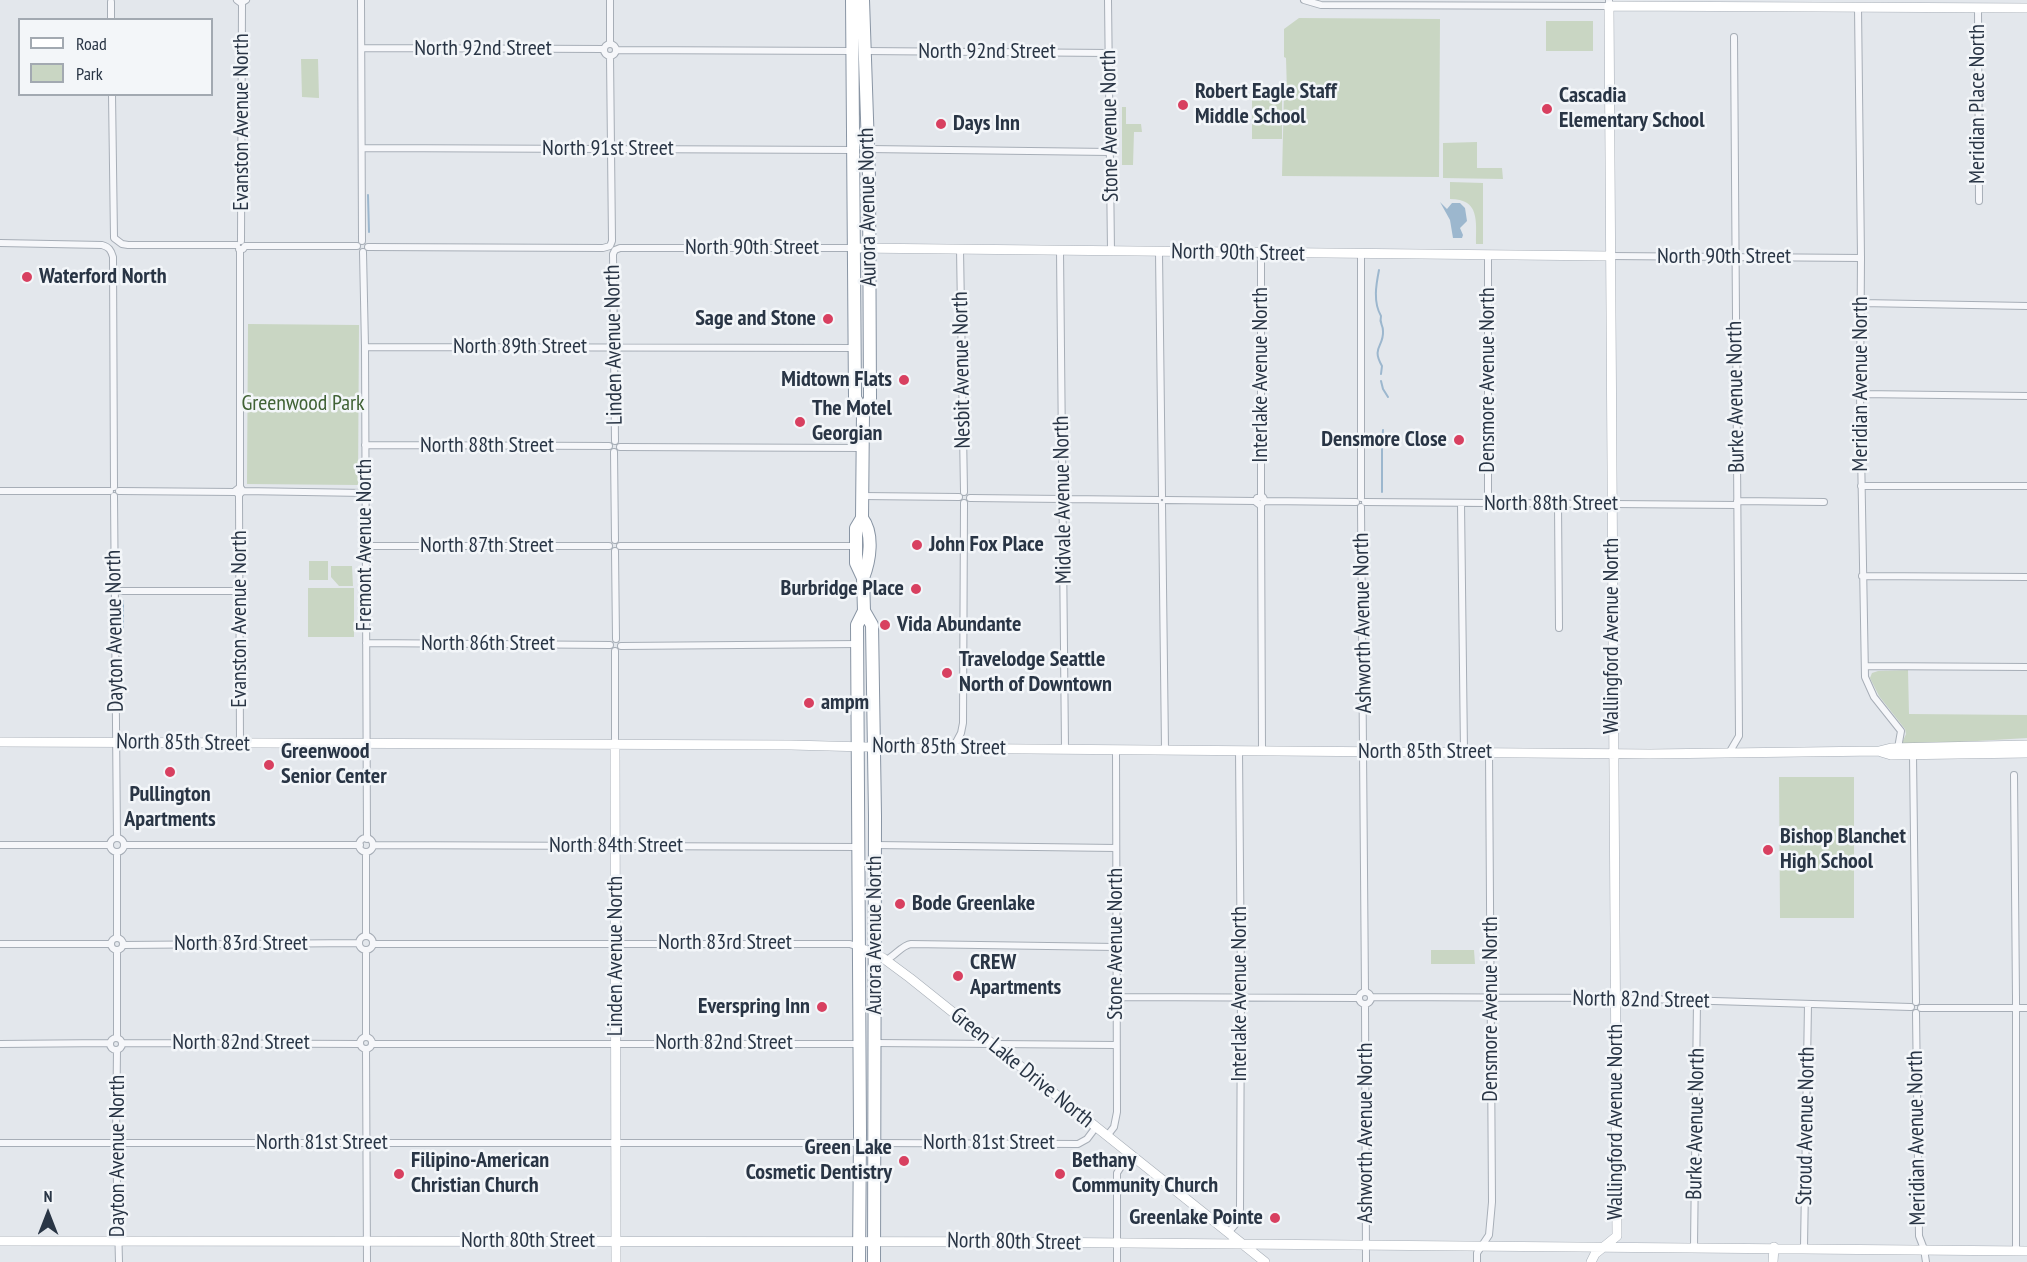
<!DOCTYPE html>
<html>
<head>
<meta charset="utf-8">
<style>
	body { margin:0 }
	#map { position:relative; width:2027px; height:1262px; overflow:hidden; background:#e3e7ec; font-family:"PT Sans Narrow",sans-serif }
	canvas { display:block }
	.legend { position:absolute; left:18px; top:18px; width:195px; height:78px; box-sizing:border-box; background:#f3f6f9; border:2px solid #a2a9b1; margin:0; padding:8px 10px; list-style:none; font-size:18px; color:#293545 }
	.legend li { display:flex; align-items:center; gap:12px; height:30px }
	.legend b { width:30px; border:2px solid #a2a9b1 }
	.north { position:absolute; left:18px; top:1184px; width:60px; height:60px; -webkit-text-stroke:4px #f3f6f9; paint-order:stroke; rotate:0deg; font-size:16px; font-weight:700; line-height:24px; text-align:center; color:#293545 }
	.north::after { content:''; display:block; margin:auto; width:21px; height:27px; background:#293545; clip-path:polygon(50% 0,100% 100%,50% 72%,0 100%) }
</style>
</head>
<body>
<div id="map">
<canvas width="2027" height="1262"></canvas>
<ul class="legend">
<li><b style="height:8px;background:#fff"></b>Road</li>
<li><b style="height:16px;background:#c9d6c3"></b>Park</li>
</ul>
<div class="north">N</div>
</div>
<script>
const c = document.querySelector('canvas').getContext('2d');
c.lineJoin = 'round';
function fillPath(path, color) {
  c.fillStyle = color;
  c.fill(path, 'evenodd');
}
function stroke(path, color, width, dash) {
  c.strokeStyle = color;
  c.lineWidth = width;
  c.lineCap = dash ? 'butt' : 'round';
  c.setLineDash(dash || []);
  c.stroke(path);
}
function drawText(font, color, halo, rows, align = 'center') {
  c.font = font + ' "PT Sans Narrow",sans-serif';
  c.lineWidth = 5;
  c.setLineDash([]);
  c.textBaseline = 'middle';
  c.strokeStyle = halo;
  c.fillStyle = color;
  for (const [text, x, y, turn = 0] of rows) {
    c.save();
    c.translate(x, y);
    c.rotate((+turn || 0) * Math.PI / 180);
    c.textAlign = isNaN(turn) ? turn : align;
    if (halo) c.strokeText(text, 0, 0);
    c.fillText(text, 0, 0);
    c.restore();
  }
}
const green = new Path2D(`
	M1299,18L1440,19L1439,177L1282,176L1284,93L1287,92L1286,58L1284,57V29Z
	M1546,21H1593V51H1546Z
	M301,59H318L319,98L302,97Z
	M1252,96H1282V139H1252Z
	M1122,107H1126V124H1141L1142,132H1134L1133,165H1122Z
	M1477,142V168H1502L1503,179L1443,178V143Z
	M1450,182L1483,183V244H1476C1476,221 1480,199 1450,199Z
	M248,324L359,325L358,485L247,484Z
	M309,561H328V580H309Z
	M331,566H352L353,586H339L331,577Z
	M308,588H354V637H308Z
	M1908,670L1909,714L2027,715V738L1944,743H1902L1906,734L1905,729L1879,696L1870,678L1872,673L1878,671Z
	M1779,777H1854V918H1780Z
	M1431,950H1474L1475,964H1431Z`);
const water = new Path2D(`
	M1440,202L1447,209L1452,203H1460L1465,208L1467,221L1460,228L1463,235L1462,238H1453L1450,220Z`);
const stream = new Path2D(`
	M368,195L369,232
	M1379,270C1376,285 1373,302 1381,316C1379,324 1383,324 1383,331C1384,347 1371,347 1382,366L1381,374
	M1381,381L1383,389L1388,397
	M1382,442L1383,430
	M1382,449V492
	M123,632V601`);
const street = new Path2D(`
	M237,0L241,3L246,0
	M361,0L362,241
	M610,0V44
	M1108,0L1111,251
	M1304,0L1321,5L1609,6V0
	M111,2V20
	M1858,7L1861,258L1860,394L1865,677L1874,697L1901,731L1898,748
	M1978,7L1979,201
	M604 50a6 6 0 1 1 12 0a6 6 0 1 1-12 0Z
	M362,48L604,49
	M616,50L852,51
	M864,51L1109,53
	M112,94L114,238L122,244L128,245H237
	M363,148L853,150
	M868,149L1110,152
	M241,241L242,3
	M0,243L102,245C109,247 111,250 113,257L114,487
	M368,247L603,248L610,246L612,241L610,56
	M239,249H243L245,246H357
	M960,249L964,492
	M1060,251L1065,748
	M363,252L365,347L367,839
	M1159,252L1162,496
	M1361,255V498
	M1488,256V503
	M1610,256L1861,258
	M1861,303L2027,306
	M365,347L855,348
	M1860,394L2027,396
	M615,441L613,254L615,250L620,248H854
	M365,445L609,446
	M620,447L862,448
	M614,452L615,540
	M1861,486H2027
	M240,487V250
	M0,491H110
	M119,491L235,492
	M243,491L240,487L235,491L239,495L243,491L365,493
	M239,495L240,744
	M114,496L117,838
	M862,496L959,497
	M1261,497V254
	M970,498L1158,500
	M1166,500L1256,501
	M1265,501L1263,497L1257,498L1256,502L1260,505L1265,501L1356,502
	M1737,501L1824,502
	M1365,502L1737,505
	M1461,503L1464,752
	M1162,504L1165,749
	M1558,504L1559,628
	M1261,505L1262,751
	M1361,507L1365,992
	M366,546H609
	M620,546H856
	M615,551L616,639
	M1862,576L2027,577
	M115,591H240
	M366,643L610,645
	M621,646L858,644
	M615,651V744
	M1865,666L2027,667
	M953,748L961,733L963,723L964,503
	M1729,753L1739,736L1734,37
	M1913,755L1916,1002
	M2014,775L2016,999V1251
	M110 845a7 7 0 1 1 14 0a7 7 0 1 1-14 0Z
	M359 845a7 7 0 1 1 14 0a7 7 0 1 1-14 0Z
	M0,845H110
	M124,845H360
	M373,845L858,847
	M875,845L1116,848
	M117,852V937
	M366,852V936
	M359 943a7 7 0 1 1 14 0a7 7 0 1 1-14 0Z
	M111 944a6 6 0 1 1 12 0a6 6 0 1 1-12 0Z
	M0,944H110
	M374,944H850L858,947
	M123,945L359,943
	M366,951V1037
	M886,960C895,956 902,945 911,944L1116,947
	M1359 998a6 6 0 1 1 12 0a6 6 0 1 1-12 0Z
	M1116,997L1358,998
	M1371,997L1615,998L1911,1007
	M1365,1004L1366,1262
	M1921,1008H2027
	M1916,1013L1919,1236L1924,1249L1926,1262
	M360 1043a6 6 0 1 1 12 0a6 6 0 1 1-12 0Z
	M110 1044a6 6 0 1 1 12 0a6 6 0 1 1-12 0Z
	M117,1038V951
	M123,1043L360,1044
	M875,1043L1116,1045
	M0,1044L110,1043
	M373,1044H860
	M117,1050L116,1143L119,1262
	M366,1050L367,1262
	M1107,1136L1114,1127L1117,1112L1116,749
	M0,1143H860
	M875,1143L1078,1144L1087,1139L1096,1127
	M1228,1233L1239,1220L1240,1209L1241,987L1239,750
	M1694,1247L1697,1001
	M1804,1247L1808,1004
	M1117,1262V1173L1129,1154
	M1477,1262V1253L1489,1235L1492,1202L1489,752`);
const secondary = new Path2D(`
	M854,248L1610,256
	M0,742L791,745L904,748L1650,754L1879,751L1891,748L2027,745
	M615,744L616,1262
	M1881,752L1891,755L2027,753
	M860,948L883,958L910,978L1265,1262
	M0,1241C676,1239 1351,1242 2027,1251
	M1591,1262L1595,1254L1617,1236L1609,6L2027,8
	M1773,1262L1774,1247`);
const highway = new Path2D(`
	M852,0L855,398L863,412L862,518L856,528V563L863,578L864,611L857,625L860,1133L859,1262
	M863,412L870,399L869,177L863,0
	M862,518C874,534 870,560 863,578
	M864,611L872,625L875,816L874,1262`);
const markers = [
	[1183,105,6,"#d84060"],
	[1547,109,6,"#d84060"],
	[941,124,6,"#d84060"],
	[27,277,6,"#d84060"],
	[828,319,6,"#d84060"],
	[904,380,6,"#d84060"],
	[800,422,6,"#d84060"],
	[1459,440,6,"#d84060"],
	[917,545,6,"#d84060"],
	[916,589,6,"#d84060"],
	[885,625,6,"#d84060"],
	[947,673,6,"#d84060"],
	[809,703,6,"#d84060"],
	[269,765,6,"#d84060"],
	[170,772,6,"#d84060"],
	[1768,850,6,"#d84060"],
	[900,904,6,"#d84060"],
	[958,976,6,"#d84060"],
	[822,1007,6,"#d84060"],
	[904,1161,6,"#d84060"],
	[399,1174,6,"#d84060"],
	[1060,1174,6,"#d84060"],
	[1275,1218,6,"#d84060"]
];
const streetNames = [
	["North 92nd Street",483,49],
	["North 92nd Street",987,52],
	["Meridian Place North",1978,104,-90],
	["Evanston Avenue North",242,122,-90],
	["Stone Avenue North",1110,126,-91],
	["North 91st Street",608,149],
	["Aurora Avenue North",868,207,-91],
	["North 90th Street",752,248],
	["North 90th Street",1238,253,1],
	["North 90th Street",1724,257],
	["Linden Avenue North",614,345,-91],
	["North 89th Street",520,347],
	["Nesbit Avenue North",962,370,-91],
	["Interlake Avenue North",1261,375,-90],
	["Densmore Avenue North",1488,380,-90],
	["Meridian Avenue North",1861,384,-90],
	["Burke Avenue North",1736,397,-91],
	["North 88th Street",487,446],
	["Midvale Avenue North",1063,500,-91],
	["North 88th Street",1551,504],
	["Fremont Avenue North",365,545,-90],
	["North 87th Street",487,546],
	["Evanston Avenue North",240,619,-90],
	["Ashworth Avenue North",1363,623,-91],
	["Dayton Avenue North",115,631,-91],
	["Wallingford Avenue North",1612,636,-90],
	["North 86th Street",488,644],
	["North 85th Street",183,743,1],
	["North 85th Street",939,747,1],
	["North 85th Street",1425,752],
	["North 84th Street",616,846],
	["Aurora Avenue North",875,935,-90],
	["North 83rd Street",725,943],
	["North 83rd Street",241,944],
	["Stone Avenue North",1116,944,-90],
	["Linden Avenue North",616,956,-90],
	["Interlake Avenue North",1240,994,-90],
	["North 82nd Street",1641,1000,1],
	["Densmore Avenue North",1491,1009,-90],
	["North 82nd Street",241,1043],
	["North 82nd Street",724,1043],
	["Green Lake Drive North",1022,1068,39],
	["Wallingford Avenue North",1616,1122,-90],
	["Burke Avenue North",1696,1124,-89],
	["Stroud Avenue North",1806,1126,-89],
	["Ashworth Avenue North",1366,1133,-90],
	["Meridian Avenue North",1917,1138,-91],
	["North 81st Street",322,1143],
	["North 81st Street",989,1143],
	["Dayton Avenue North",118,1156,-90],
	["North 80th Street",528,1241],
	["North 80th Street",1014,1242,1]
];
const poiNames = [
	["Robert Eagle Staff",1195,92],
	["Middle School",1195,117],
	["Cascadia",1559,96],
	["Elementary School",1559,121],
	["Days Inn",953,124],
	["Waterford North",39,277],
	["Sage and Stone",816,319,"right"],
	["Midtown Flats",892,380,"right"],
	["The Motel",812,409],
	["Georgian",812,434],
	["Densmore Close",1447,440,"right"],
	["John Fox Place",929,545],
	["Burbridge Place",904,589,"right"],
	["Vida Abundante",897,625],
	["Travelodge Seattle",959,660],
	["North of Downtown",959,685],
	["ampm",821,703],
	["Greenwood",281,752],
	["Senior Center",281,777],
	["Pullington",170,795,"center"],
	["Apartments",170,820,"center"],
	["Bishop Blanchet",1780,837],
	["High School",1780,862],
	["Bode Greenlake",912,904],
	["CREW",970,963],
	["Apartments",970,988],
	["Everspring Inn",810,1007,"right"],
	["Green Lake",892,1148,"right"],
	["Cosmetic Dentistry",892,1173,"right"],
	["Filipino-American",411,1161],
	["Christian Church",411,1186],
	["Bethany",1072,1161],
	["Community Church",1072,1186],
	["Greenlake Pointe",1263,1218,"right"]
];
const parkNames = [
	["Greenwood Park",303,404]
];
fillPath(green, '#c9d6c3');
fillPath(water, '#9cb7ce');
stroke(stream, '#9cb7ce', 2);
stroke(street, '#a7aeb7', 8);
stroke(secondary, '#a7aeb7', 10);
stroke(highway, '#8995a4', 14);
stroke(street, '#f6f7fa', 6);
stroke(secondary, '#fff', 9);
stroke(highway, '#fff', 12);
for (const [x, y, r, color] of markers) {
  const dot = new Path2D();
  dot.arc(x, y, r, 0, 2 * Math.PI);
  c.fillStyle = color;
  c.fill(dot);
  stroke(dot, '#f3f6f9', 2);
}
drawText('22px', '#293545', '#f3f6f9', streetNames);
drawText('bold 22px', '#293545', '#f3f6f9', poiNames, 'left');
drawText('22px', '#406235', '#f3f6f9', parkNames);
</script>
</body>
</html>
